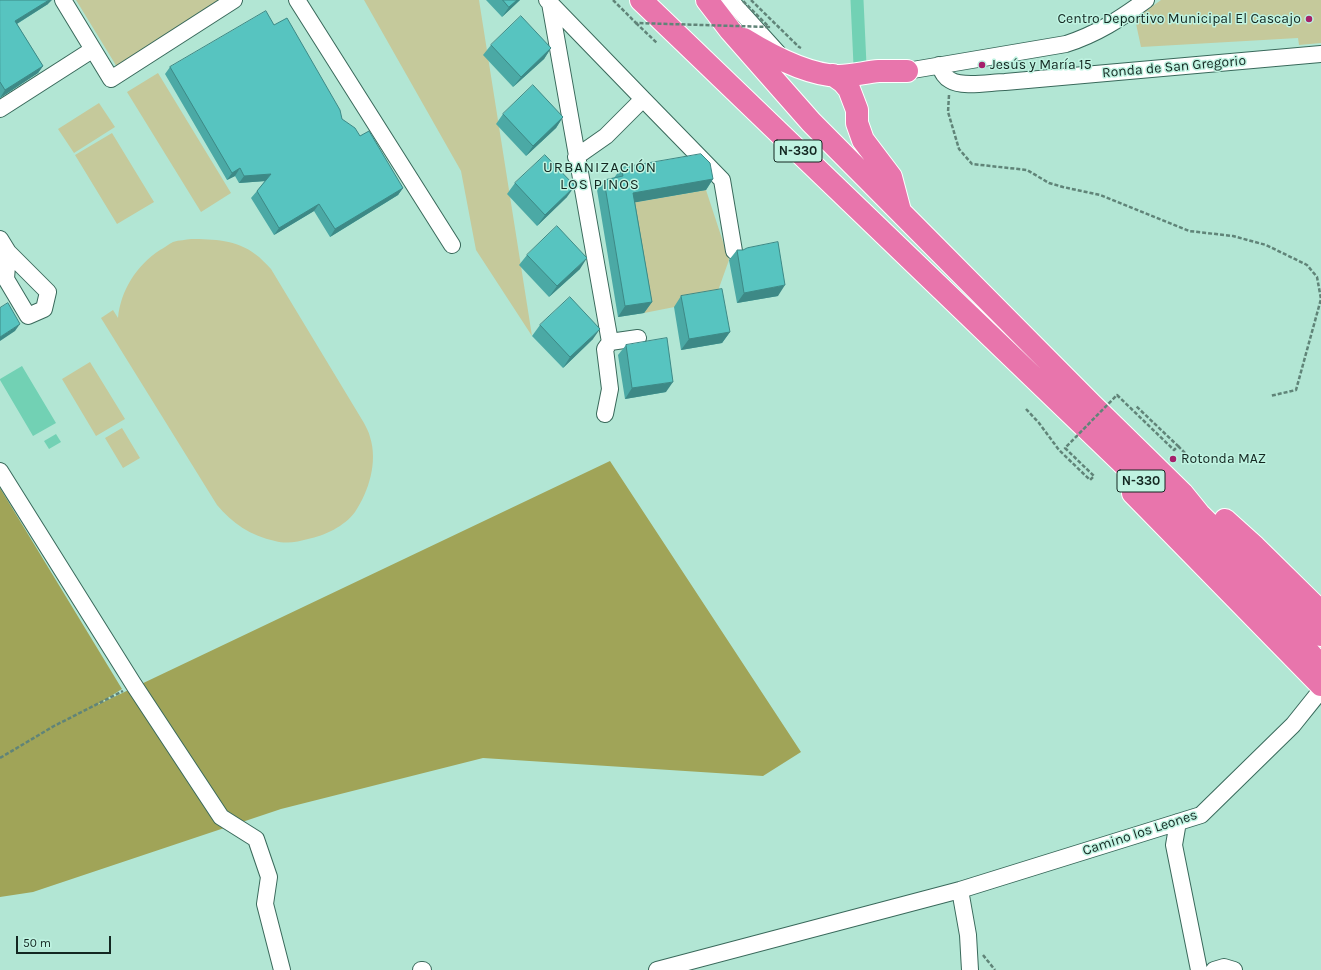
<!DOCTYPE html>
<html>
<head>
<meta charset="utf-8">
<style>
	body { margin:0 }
	#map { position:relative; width:1321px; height:970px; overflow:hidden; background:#b2e6d4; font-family:Karla,sans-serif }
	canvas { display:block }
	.scale { position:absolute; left:16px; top:936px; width:95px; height:18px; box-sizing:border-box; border:2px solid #132721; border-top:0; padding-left:5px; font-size:12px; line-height:14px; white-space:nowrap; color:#132721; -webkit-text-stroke:3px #bff3e1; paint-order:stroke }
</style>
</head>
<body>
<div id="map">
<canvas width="1321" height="970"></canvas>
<div class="scale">50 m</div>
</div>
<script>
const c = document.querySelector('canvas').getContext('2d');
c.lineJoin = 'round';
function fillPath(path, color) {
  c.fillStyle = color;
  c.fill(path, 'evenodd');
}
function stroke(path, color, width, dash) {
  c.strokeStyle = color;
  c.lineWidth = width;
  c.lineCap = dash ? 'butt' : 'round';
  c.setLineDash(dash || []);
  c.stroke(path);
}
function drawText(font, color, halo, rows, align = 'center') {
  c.font = font + ' Karla,sans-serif';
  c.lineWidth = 3;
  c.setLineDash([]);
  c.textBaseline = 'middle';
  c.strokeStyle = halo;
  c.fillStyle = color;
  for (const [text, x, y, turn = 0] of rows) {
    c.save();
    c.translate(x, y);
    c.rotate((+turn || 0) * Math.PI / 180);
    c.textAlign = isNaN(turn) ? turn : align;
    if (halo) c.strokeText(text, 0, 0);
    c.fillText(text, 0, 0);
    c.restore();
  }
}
const green = new Path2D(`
	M76,0H222L117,67Z
	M364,0H479L532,336L476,250L461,171Z
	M1161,0H1321V43L1299,45L1298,38L1141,47L1135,19Z
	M158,73L231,193L201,212L127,92Z
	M99,103L115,127L74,153L58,129Z
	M112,133L154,202L117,224L75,155Z
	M706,190L729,260L715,299L644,313L626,204Z
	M191,239C213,239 237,240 255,254C261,258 266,264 271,269L364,423C366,427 369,432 370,437C378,462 369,491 355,512C345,526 324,536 308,539C298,542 286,544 275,541C251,536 232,523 217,505L101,318L113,310L118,318C121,290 136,266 160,250C164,248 169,244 173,242C179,240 186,240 191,239Z
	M90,362L125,419L96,436L62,379Z
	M122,428L140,458L123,468L105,438Z`);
const forest = new Path2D(`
	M610,461L801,752L763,776L483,758L281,809L33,892L0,897V488L122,689L95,706Z`);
const water = new Path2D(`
	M22,366L56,423L33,436L0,380V379Z
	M56,434L61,442L49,449L44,441Z`);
const canal = new Path2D(`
	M857,0L860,65`);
const path = new Path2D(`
	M751,0L799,47L801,48
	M636,23L657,43
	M949,95L948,112L959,149L972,164L1027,170L1049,183L1063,187L1100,195L1189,231L1233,236L1266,245L1307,265L1317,277L1321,299L1296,390L1270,396
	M1178,446L1189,457L1183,463
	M0,758L54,726L123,691
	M983,955L995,970`);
const minor = new Path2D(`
	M63,0L111,79L234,0
	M297,0L452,245
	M547,0L550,3L610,342L638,338
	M730,0L778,53
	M550,3L643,99L606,136L576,157
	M939,65C942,71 944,77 950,80C962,88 991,82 1005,82L1321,54
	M907,71L1066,44C1097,34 1120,19 1146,0
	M643,99L722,180L734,251
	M0,109L92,50
	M0,239L8,252L48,292L44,309L28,316L6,279L8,252
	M605,414L610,389L605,349L610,342
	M0,471L134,685L221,817L256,839L269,877L265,904L282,970
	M1178,822L1174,845L1199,970
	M960,890L968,935L970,970
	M421,970H423
	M657,970L960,890L1201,815L1293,725L1321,690
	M1214,970L1224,967L1234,970`);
const highway = new Path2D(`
	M641,0L1236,572L1321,666
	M707,0L730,30L811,122L1092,405L1182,493L1199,514L1321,635
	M744,39C770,55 808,75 839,76C852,76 866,72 879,71C888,71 898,71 907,71
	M833,75L843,82L849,89L857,110V123L863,140L891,177L900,211
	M1133,493L1321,685
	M1225,520L1255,547L1321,612`);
const pathBridge = new Path2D(`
	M613,0L636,23L769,27L742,0
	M1026,409L1039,423L1059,450L1090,480L1094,476L1065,448L1117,395L1174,450L1178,446L1136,406`);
const wall = new Path2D(`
	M0,0L48,4L17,24L43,66L38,73L0,98Z
	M486,0H520L502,17Z
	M274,25L342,119L360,136L403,188L398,195L330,237L314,211L274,235L251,198L257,191L265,181L239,183L235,176L227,180L165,74L170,67Z
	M491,45L551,48L544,59L513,87L483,55Z
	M503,114L563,117L556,128L526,156L496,124Z
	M621,168L713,179L706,190L635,202L652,302L644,313L618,317L597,190L604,180L614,178Z
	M515,183L567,197L537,226L507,194Z
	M737,250L778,296L737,303L729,260Z
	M527,255L580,269L549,297L519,265Z
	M681,296L730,332L722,343L681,350L674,307Z
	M540,325L593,339L563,368L532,336Z
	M626,345L666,392L625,399L618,355Z`);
const shadedWall = new Path2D(`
	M49,0H52L48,4L10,28L15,21Z
	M517,0H520L502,17L509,7Z
	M551,48L544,59L513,87L521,77Z
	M43,66L38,73L0,98L5,90Z
	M563,117L556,128L526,156L533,146Z
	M240,168L235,176L227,180L232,173Z
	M271,174L266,181L239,183L244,176Z
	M713,179L706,190L626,204L633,193Z
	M575,186L567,197L537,226L545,215Z
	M403,188L398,195L330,237L335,229Z
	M319,204L314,211L274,235L279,228Z
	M587,258L580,269L549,297L557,286Z
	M785,285L778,296L737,303L744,293Z
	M652,302L644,313L618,317L625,306Z
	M20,324L15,331L0,341V337Z
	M600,329L593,339L563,368L570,357Z
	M730,332L722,343L681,350L689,339Z
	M673,382L666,392L625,399L632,388Z`);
const building = new Path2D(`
	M0,0H49L15,21L43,66L5,90L0,82Z
	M503,0H517L509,7Z
	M266,11L274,25L287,18L340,110L342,119L355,128L360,136L369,131L403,188L335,229L319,204L279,228L257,191L271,174L244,176L240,168L232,173L170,67Z
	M521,16L551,48L521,77L491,45Z
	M533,85L563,117L533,146L503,114Z
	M701,154L710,163L713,179L633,193L652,302L625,306L604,180L623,176L621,168Z
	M545,155L575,186L545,215L515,183Z
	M557,226L587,258L557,286L527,255Z
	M778,242L785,285L744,293L737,250H743L747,248Z
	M722,289L730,332L689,339L681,296Z
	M570,297L600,329L570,357L540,325Z
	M8,303L20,324L0,337V308Z
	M667,338L673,382L632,388L626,345Z`);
const markers = [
	[1309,19,4,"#a5206b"],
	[982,65,4,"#a5206b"],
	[1173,459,4,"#a5206b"]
];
const shields = [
	[798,151,48],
	[1141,481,48]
];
const shieldNames = [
	["N-330",798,151],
	["N-330",1141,481]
];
const poiNames = [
	["Centro Deportivo Municipal El Cascajo",1301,19,"right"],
	["Jesús y María 15",990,65],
	["Rotonda MAZ",1181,459]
];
const streetNames = [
	["Ronda de San Gregorio",1174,67,-5],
	["Camino los Leones",1140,833,-18]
];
const neighbourhoodNames = [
	["URBANIZACIÓN",600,168],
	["LOS PINOS",600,185]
];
fillPath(green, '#c5c99b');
fillPath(forest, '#a0a458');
fillPath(water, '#72d1b4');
stroke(canal, '#72d1b4', 13);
stroke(minor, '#39695b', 18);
stroke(highway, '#fff', 24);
stroke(path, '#608478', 2.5, [4, 2]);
stroke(minor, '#fff', 16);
stroke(highway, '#e875ac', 22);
stroke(pathBridge, '#608478', 2.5, [4, 2]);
fillPath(wall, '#4ba9a5');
fillPath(shadedWall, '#3d8986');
fillPath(building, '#57c4c0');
stroke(building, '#3d8986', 1);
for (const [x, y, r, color] of markers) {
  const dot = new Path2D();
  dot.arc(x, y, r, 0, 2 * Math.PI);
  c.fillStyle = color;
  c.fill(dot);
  stroke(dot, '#bff3e1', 1.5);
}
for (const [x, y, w] of shields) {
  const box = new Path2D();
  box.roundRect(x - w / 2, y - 11, w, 22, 3);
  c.fillStyle = '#bff3e1';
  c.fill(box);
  stroke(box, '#132721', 1);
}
drawText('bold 13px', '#132721', null, shieldNames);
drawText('14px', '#132721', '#bff3e1', poiNames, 'left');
drawText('14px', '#132721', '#bff3e1', streetNames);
c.letterSpacing = '1px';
drawText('15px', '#132721', '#bff3e1', neighbourhoodNames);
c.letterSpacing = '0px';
</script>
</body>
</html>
